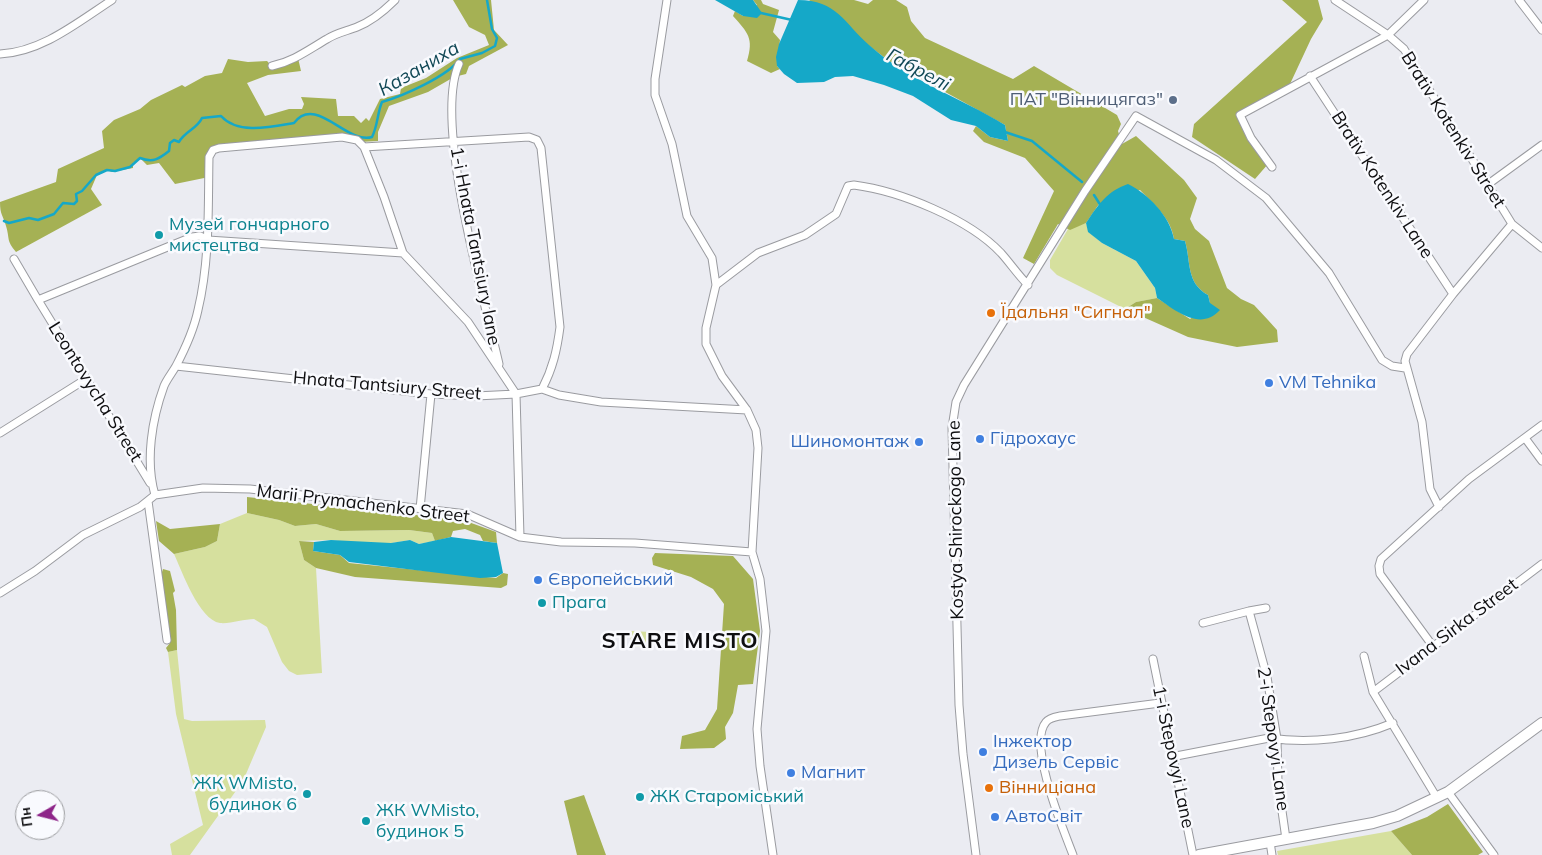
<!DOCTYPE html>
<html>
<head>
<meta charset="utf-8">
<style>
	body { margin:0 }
	#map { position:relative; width:1542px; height:855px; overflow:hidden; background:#ebecf2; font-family:Mulish,sans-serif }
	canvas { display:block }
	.north { position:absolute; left:15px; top:790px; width:50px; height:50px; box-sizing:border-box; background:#f9fafe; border:1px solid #9b9c9f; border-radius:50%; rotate:262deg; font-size:14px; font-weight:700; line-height:20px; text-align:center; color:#0e0e10 }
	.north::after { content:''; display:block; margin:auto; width:18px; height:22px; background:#8e2589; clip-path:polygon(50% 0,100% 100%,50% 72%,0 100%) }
</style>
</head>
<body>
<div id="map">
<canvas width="1542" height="855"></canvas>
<div class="north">Пн</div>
</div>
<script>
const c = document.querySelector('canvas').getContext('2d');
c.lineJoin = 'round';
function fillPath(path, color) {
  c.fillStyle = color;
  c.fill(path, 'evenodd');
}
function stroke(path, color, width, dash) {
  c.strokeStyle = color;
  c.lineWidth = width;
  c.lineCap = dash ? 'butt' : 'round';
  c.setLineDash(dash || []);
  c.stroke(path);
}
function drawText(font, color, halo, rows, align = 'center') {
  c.font = font + ' Mulish,sans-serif';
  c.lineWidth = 5;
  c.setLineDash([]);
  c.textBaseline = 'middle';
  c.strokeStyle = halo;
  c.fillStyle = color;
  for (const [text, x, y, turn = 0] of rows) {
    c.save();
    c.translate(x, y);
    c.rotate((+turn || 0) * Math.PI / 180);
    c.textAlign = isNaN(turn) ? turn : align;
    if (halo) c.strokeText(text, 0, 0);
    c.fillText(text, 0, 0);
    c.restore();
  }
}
const green = new Path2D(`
	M1086,223L1089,232L1102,243L1136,261L1155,288L1157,298L1136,302L1125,309L1057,275L1050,268V260L1068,229Z
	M247,513L279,520L295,526L316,524L340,531L409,530L432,533L435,541L419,544L410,540L392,543L366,544L331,540L299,541L304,560L316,568L322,673L297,675L289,671L282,662L267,627L254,619C244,619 230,624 220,623C199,620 182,571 174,554L205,547L217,541L220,524Z
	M631,631L650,632L651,648L630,646Z
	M177,650L184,719L192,721L265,720L266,727L243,781L190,855H172L170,844L203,825L176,714L168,652Z
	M1391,831L1412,855H1278L1277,851Z`);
const forest = new Path2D(`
	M453,0H491L494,30L508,45L469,66L466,74L454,77L428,92L389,106L378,132V141L359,142L342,137L213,150L209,177L175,184L159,163L147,165L141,159L133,163V168L112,172L107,170L97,175L91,189L102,205L16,252C6,240 10,239 6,226C3,215 0,215 0,202L56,182L58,169L104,148L102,131L114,120L140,109L151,100L182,85L185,87L205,76L222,73L228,59L248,62L267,61L272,66L298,58L301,71L268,75L247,83L265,116L289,109H302L304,104L301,97L336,99L338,116H354L361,123L366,118L369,121L380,99L400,94L401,88L426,78L457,58L489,45L485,35L469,27Z
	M753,0H761L763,4L779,10L773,32L780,40L777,66L780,69L771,73L747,61C754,38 748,33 733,16L735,11L743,16L757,5Z
	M809,0H854L868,4L873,0H896L907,7L911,21L925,38L1013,79L1034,66L1117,115L1121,124L1118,131L1122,144L1136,136L1184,180L1197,198L1190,219L1195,229L1209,241L1227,288L1241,299L1254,305L1268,320L1277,330L1278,342L1237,347L1188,337L1125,309L1136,302L1157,298L1190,319L1210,303L1208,295C1186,283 1191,262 1185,241L1174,239C1171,218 1154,205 1140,190L1099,204L1086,223L1070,230L1058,224L1034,264L1023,258L1054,191L1025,158L984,142L973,131L976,126L990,137L1008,141L1005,125L889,61Z
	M1282,0H1318L1323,19L1311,39L1290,84L1237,113L1247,139L1268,164L1255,179L1192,137L1194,124L1307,22Z
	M247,497L463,520L496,532L497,543L483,541L480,535L465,529L453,531L451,537L435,541L432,533L409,530L340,531L316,524L295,526L279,520L247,513Z
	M156,521L170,529L220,524L217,541L205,547L174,554L159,541Z
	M299,541L314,542L313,551L340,555L349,563L496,578L503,573L508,574L507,585L501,588L355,577L316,568L304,560Z
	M655,553L733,556L753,579L760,631L753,684L738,685L733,713L725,727L726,739L714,748L680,749L682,736L705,730L717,709L724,604L713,589L691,577L653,565L652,558Z
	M163,569L170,571L175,591L173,593L176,610L177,650L168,652L166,648L170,643L160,578Z
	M584,795L606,855H577L564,801Z
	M1448,804L1483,852L1478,855H1412L1391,831L1427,817Z`);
const water = new Path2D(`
	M715,0H753L762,13L757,18L743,16Z
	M798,0C837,0 844,23 869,45C908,80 961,98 1005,125L1008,141L990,137L976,126L951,120L913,96L884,85L853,76L835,77L824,82L797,83L784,74L777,66L776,57L779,44Z
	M1128,184C1148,194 1170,216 1174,239L1185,241C1191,262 1186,283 1208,295L1210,303L1220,310C1200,332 1175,310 1157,298L1155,288L1136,261L1102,243L1088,232L1086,223C1098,205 1107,191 1128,184Z
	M451,537L497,543L503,573L496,577L480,578L349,562L340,555L313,551L314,542L331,540L391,543L410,540L419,544Z`);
const stream = new Path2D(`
	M761,13L792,20
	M1005,132L1032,141L1082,182
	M1094,195L1101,206
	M4,221L9,223L29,218L38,220L54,214L63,203L74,204L77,201L76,194L82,191L96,175L107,170L115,171L130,167L140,158C153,163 159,159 169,151L170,143L174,140L179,142C185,131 197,129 202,118L221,116C238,135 271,127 294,123C316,94 347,145 372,137C378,125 377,114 382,102C403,96 448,76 460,59L482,53L495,46L497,38L492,29L487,0`);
const street = new Path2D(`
	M667,0L655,79V95L672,144L687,216L712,258L716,285L706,328V344L722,376L747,410L756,430L758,448L752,552L760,579L766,631L757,729L760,766L773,855
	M1335,0L1388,35L1404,49L1512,224L1542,248
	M1519,0L1542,30
	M0,54C42,52 78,22 112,0
	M459,64C433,121 484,299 499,364
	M272,66C294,61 308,50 327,39C336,33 347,31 357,27C372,21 384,11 395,0
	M1310,76L1453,294
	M364,147L529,137L537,140L541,148L560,327C557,350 553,368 542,389
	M1272,167L1251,138L1240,115L1388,35L1424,0
	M1487,185L1542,145
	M14,259L38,300L192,237L200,236L208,240L403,253
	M716,285L758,253L805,235L836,214L848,186L854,185C900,191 969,219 1001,253C1010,263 1018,275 1028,285
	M38,300L150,483
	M176,366L431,394L476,396L516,394L542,389L559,395L601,402L747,410
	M0,433L86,379
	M1525,438L1542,461
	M155,495C145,461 152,419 164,386C167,379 172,373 176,366C185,349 194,329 198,310C210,260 208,208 209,157L213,150L219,148L342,137L357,140L364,147L384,197L403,253L468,322L516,394L520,537
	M148,501L167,640
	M1439,507L1430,489L1422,422L1405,361L1407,354L1453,294L1512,224
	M420,509L431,394
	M0,593L35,571L83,535L140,507L155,495L203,488L250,489L467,514L520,537L561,542L635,543L752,552
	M1249,611L1266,608
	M1203,623L1249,611L1267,677L1277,739L1278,783L1286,839
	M1432,645L1380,574L1379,566L1381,559L1469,479L1542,425
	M1364,656L1373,692L1437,798
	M1153,659L1193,855
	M1373,692L1542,564
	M1171,757L1269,738C1310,744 1355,739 1393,723
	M1448,792L1494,855
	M1270,842L1272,855
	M976,855L963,754L959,705L952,428L956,402L964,385L1085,191L1136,116L1216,160L1266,198L1329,273L1382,360L1392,366L1405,368
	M1073,855C1064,831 1027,744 1046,722C1049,718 1055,717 1060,716L1160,703`);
const secondary = new Path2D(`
	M1199,855L1373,823L1397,816L1448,792L1542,723`);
const markers = [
	[1173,100,5,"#5c6f8a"],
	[159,235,5,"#0f9aa8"],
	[991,313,5,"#e8710a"],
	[1269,383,5,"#3f7fe0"],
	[980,439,5,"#3f7fe0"],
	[919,442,5,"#3f7fe0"],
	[538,580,5,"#3f7fe0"],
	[542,603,5,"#0f9aa8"],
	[983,752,5,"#3f7fe0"],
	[791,773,5,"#3f7fe0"],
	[989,788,5,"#e8710a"],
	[307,794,5,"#0f9aa8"],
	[640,797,5,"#0f9aa8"],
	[995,817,5,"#3f7fe0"],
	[366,821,5,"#0f9aa8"]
];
const serviceNames = [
	["ПАТ \"Вінницягаз\"",1163,100]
];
const streetNames = [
	["Brativ Kotenkiv Street",1453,130,58],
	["Brativ Kotenkiv Lane",1382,185,57],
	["1-i Hnata Tantsiury lane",475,246,79],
	["Hnata Tantsiury Street",387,386,5],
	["Leontovycha Street",95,392,58],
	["Marii Prymachenko Street",363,504,7],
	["Kostya Shirockogo Lane",956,520,-91],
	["Ivana Sirka Street",1457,627,-37],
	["2-i Stepovyi Lane",1273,739,82],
	["1-i Stepovyi Lane",1173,757,78]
];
const cultureNames = [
	["Музей гончарного",169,225],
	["мистецтва",169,246],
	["Прага",552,603],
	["ЖК WMisto,",297,784,"right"],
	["будинок 6",297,805,"right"],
	["ЖК Староміський",650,797],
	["ЖК WMisto,",376,811],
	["будинок 5",376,832]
];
const foodNames = [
	["Їдальня \"Сигнал\"",1001,313],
	["Вінниціана",999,788]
];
const shopNames = [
	["VM Tehnika",1279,383],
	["Гідрохаус",990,439],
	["Шиномонтаж",909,442,"right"],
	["Європейський",548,580],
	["Інжектор",993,742],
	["Дизель Сервіс",993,763],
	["Магнит",801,773],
	["АвтоСвіт",1005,817]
];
const waterNames = [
	["Казаниха",419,69,-30],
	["Габрелі",918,70,28]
];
const districtNames = [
	["STARE MISTO",680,641]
];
fillPath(green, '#d6e09e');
fillPath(forest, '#a5b154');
fillPath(water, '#15a8c8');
stroke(stream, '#15a8c8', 2.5);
stroke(street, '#9a9ba0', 9);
stroke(secondary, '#9a9ba0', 12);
stroke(street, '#fff', 7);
stroke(secondary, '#fff', 10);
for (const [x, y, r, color] of markers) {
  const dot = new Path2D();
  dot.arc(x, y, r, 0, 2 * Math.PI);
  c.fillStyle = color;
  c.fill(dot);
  stroke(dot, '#f9fafe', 2);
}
drawText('18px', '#4e5e75', '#f9fafe', serviceNames, 'right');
drawText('18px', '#0e0e10', '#f9fafe', streetNames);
drawText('18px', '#0d838f', '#f9fafe', cultureNames, 'left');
drawText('18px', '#c56008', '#f9fafe', foodNames, 'left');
drawText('18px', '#366cbe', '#f9fafe', shopNames, 'left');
drawText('italic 19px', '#114856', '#f9fafe', waterNames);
c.letterSpacing = '1px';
drawText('bold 22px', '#0e0e10', '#f9fafe', districtNames);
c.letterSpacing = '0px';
</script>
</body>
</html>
